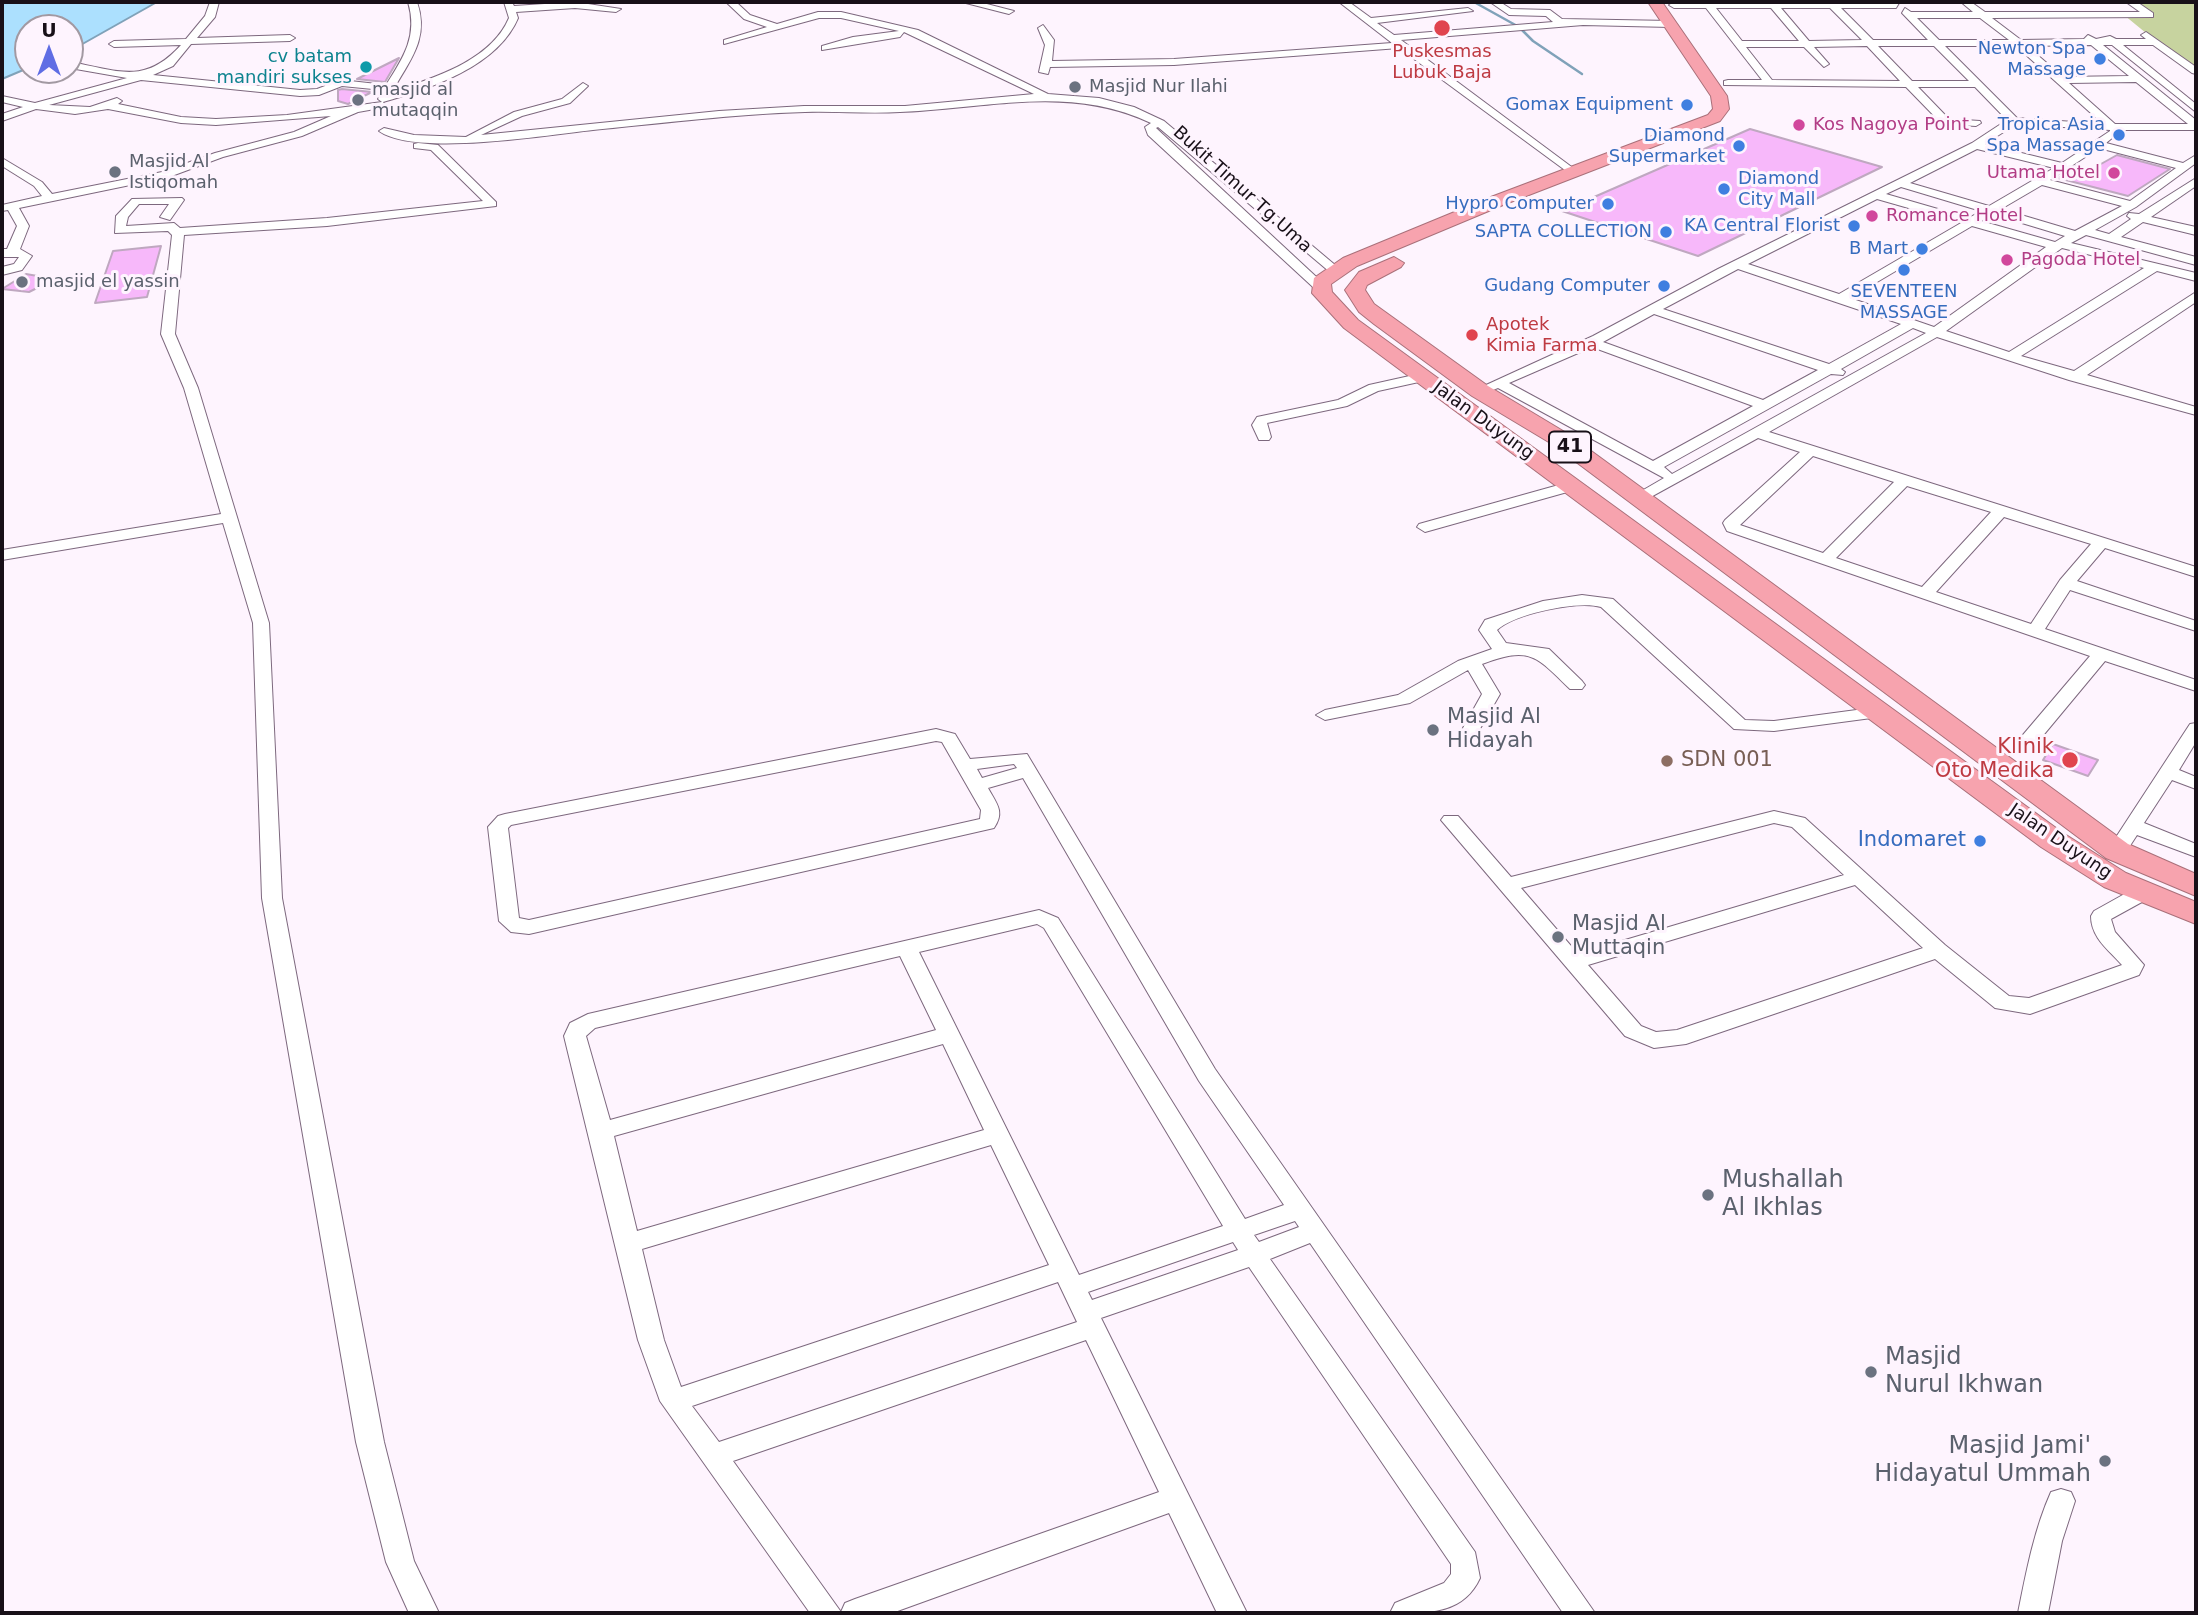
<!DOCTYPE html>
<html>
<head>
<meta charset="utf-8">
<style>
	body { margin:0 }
	#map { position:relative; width:2198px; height:1615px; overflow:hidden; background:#fef4fe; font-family:"DejaVu Sans",sans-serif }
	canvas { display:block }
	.frame { position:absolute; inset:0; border:4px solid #181018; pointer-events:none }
	.north { position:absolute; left:14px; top:14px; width:70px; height:70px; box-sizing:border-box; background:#fef4fe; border:2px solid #a299a2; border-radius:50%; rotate:0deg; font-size:19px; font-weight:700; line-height:28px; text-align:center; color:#181018 }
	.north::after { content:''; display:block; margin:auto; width:24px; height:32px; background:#5f6de4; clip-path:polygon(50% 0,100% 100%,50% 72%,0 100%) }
</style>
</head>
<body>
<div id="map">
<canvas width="2198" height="1615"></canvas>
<div class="frame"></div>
<div class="north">U</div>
</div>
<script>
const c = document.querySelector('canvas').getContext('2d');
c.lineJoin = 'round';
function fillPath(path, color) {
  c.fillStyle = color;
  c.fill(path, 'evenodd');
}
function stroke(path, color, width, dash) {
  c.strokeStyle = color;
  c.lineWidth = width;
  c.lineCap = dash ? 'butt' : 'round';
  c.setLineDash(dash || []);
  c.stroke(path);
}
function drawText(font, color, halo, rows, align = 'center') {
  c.font = font + ' "DejaVu Sans",sans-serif';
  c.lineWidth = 6;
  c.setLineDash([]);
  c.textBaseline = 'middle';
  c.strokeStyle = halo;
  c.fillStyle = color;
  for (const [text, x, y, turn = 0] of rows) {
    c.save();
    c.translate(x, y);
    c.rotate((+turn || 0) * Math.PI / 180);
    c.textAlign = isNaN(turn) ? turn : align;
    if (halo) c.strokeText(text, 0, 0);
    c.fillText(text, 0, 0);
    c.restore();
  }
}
const green = new Path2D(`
	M2127,2H2196V74L2124,15L2145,14Z`);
const water = new Path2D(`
	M2,2H157L70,51V28H28V68L2,79Z`);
const stream = new Path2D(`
	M1474,2L1519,27L1533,41L1582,74`);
const building = new Path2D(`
	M399,58L385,82L357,79Z
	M342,89L372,92L348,104L338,101V90Z
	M1750,129L1882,167L1698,256L1562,211Z
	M2117,155L2170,169L2128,196L2058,178L2076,166L2092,169Z
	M161,246L147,297L95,303L113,251Z
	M26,274L55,279L29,292L2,289Z
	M2053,744L2098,760L2088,776L2043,760Z`);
const minor = new Path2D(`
	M210,2H219L215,17L197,38L290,35L295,38L290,41L191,44L173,66L153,75L300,90L317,89L341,80L386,85C404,57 418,35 408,2H417C430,39 409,61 392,92C433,78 491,61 509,18L504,2H512L514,6L575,2L621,9L616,12L575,8L516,12L518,18C498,66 430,89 383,102L386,107L358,112L302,136L223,157L169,177L19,208L29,226L20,249L32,256L22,270L2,275V267L14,264L19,257H2V249H7L17,226L8,210L2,211V205L42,196L34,186L2,166V158L42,182L52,194L162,172L215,153L294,132L331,116L216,125L181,123L108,109L75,114L36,109L2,121V114L23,107L2,102V96L35,103L127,78L70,68V62C118,70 144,86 181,45L114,47L109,44L114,41L186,39L205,16ZM141,80L300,96L319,95L342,86L383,90L378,99L382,102L287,115L216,119L181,117L118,104L122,101L117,98L90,107L49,105Z
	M726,2H736L750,15L777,24L818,12H841L918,30L1048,94L1099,98L1134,107L1164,121L1341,270L1331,273L1158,127L1156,128L1325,285L1314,288L1148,135L1145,127L1151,123C1069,84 986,109 900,112C868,114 837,111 805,112C734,114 664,123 593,130C547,135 415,157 379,131L384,128L414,135L466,137L514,112L562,99L583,83L588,86L570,103L522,116L481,135L719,111L804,106H905L1034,94L904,32L900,37L822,50V46L853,37L899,31L841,18H819L724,44V40L767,27L744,19Z
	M962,2H979L1014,11L1009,14Z
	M1339,2H1349L1371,18L1468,8L1473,11L1377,23L1394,35L1553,22L1546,16L1509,15L1490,2H1500L1511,9L1550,10L1562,19L1671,21L1676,24L1671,27L1583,25L1401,40L1577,171V175L1573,176L1399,48L1174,65L1050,67L1048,74L1039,72L1045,45L1038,28L1043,25L1054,40L1052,61L1174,59L1392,43Z
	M1835,2L1899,3L1896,8H1841L1873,40H1928L1902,13L1905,8L1911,12H1973L1961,2H1971L1985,12H2140L2126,2H2137L2153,13V17L1992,18L2021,40L2084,39L2088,35L2096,39L2110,36L2116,39H2146L2141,35L2146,32L2196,67V74L2192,73L2153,45H2123L2196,104V112L2112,45H2103L2196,120V130H2122L2106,143L2183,163L2196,155V163L2136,207L2095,230L2109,234L2131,219L2127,216L2129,213L2139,214L2196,178V186L2151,217L2196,227V235L2143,222L2121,237L2196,257V265L2086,235L2071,243L2196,273V281L2157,271L2021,356L2074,371L2196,292V302L2087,375L2196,407V415L2069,380L1937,337L1769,432L2196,567V577L2105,548L2077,581L2196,621V631L2070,590L2045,629L2196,680V691L2105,661L2036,744H2022L2020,740L2022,736L2090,656L1727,531L1723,523L1725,520L1800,452L1758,438L1638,504L1633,502V496L1664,478L1498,388L1480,395L1473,391L1593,336L1718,269L1972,143L2007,120L1975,87H1918L1949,119L1980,121L1981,123L1976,126L1942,124L1906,87L1724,85V81L1728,80H1762L1706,8H1674L1669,5L1674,2ZM1716,8H1771L1799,41H1742ZM1781,8H1830L1862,40L1809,41ZM1917,18H1980L2009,40H1939ZM2091,45L2129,76L2063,77L2027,46ZM1867,46L1900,81L1772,80L1746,47H1804L1824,67L1829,64L1814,47ZM1878,46H1934L1969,81H1912ZM1945,46H2016L2103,124L2017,118ZM2136,82L2188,124H2115L2069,83ZM2016,124L2110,130V131L2062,163L1985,144ZM2099,148L2176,168L2130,201L2050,180ZM1977,149L2054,168L1989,206L1910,183ZM2042,185L2122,206L2075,231L2001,209ZM1901,187L1981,211L1969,218L1886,194ZM1877,199L1961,223L1839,294L1748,264ZM1992,214L2065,236L2055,242L1981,221ZM1972,226L2046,247L1934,327L1850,298ZM2062,248L2144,268L2009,352L1946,331ZM1738,269L1901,324L1829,364L1663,309ZM1654,314L1818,370L1763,400L1603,342ZM1913,328L1926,333L1672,474L1664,467L1831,374L1843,375L1845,372L1841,369ZM1592,347L1753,406L1653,461L1509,383ZM1813,456L1894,482L1823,553L1740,525ZM1907,486L1991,512L1922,587L1836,558ZM2004,517L2091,544L2060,580L2031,624L1936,592Z
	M418,143L438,145L496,202V206L327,226L184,235L175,334L198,388L269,623L282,898L384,1442L414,1561L439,1613H409L386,1562L356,1442L262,898L253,623L223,523L2,560V550L221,514L184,388L161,334L172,235L168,231L115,233L116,216L132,199L182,198L184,200L170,220L160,217L169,204H139L128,217L126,226L174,223L180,228L327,218L483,201L431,150L414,148V144Z
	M1423,373L1430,377L1428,380L1378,391L1347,406L1267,423L1271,437L1269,440H1259L1252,425L1257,417L1338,400L1369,385Z
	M1573,481L1581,486L1578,489L1425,532L1417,527L1419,524Z
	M1582,595L1613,599L1745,720L1774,721L1879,707L1888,712L1879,717L1774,731L1734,729L1601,607C1578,600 1514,614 1497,630L1506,643L1549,649L1582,681L1585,685L1582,689H1570C1535,655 1530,646 1482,664L1500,694L1473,741H1461L1458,737L1482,694L1468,670L1410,703L1325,720L1316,715L1325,710L1398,695L1458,661L1492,649L1479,630L1485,620L1543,601Z
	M2196,723V742L2179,770L2196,777V789L2172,780L2144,823L2196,844V857L2137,835L2124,855H2110L2107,851L2190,724Z
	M936,729L955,734L970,759L1027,754L1215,1069L1595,1613H1563L1310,1243L1270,1259L1475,1552L1480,1578C1463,1615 1427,1613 1390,1613L1395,1603L1444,1583L1451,1574V1564L1249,1267L1101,1318L1247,1613H1217L1169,1513L892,1613H810L660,1401L638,1340L564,1036L570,1023L588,1014L1039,910L1058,918L1245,1219L1284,1205L1199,1081L1023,778L988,788C997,804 1005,812 994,828L529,934L511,932L499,921L488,827L498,816L505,814ZM936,741L942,742L981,810L980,819L529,920L519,918L508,828L511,825ZM1014,764L1017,768L982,778L977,769ZM1037,924L1044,928L1223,1226L1079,1275L919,952ZM900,956L936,1030L610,1120L586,1036L595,1028ZM943,1044L984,1130L637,1231L614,1136ZM991,1145L1049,1265L681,1387L664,1340L642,1249ZM1295,1221L1299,1227L1259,1242L1254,1235ZM1233,1242L1238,1250L1092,1300L1088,1292ZM1058,1282L1077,1322L719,1442L692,1406ZM1086,1340L1159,1492L855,1599L845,1603L841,1612L733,1461Z
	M1774,811L1805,818L1945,945L2009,996L2029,998L2122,965C2109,950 2091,938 2091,916L2094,911L2137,887H2151L2154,892L2151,897L2111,919L2115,932L2144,965L2139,975L2030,1014L1995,1008L1935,959L1686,1044L1654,1048L1625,1036L1441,820L1444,816H1458L1511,877ZM1774,823L1792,827L1844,875L1578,954L1521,888ZM1855,885L1923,948L1677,1030L1656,1032L1641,1026L1588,965Z
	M2061,1489L2071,1492L2075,1501L2062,1541L2048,1613H2018C2026,1573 2034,1530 2051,1492Z`);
const highway = new Path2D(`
	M1648,2H1662L1727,96L1729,109L1720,121L1503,205L1357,266L1331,284L1332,292L1358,320L2063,833L2126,873L2196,902V924L2104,887L2041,847L1344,328L1312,293L1314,278L1343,258L1491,197L1708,115L1713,109L1711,96Z
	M1394,257L1404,263L1401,267L1367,285L1365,290L1374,304L1488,386L1568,434L2128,844L2196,874V896L2106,858L1552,444L1472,396L1374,324L1359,312L1345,290L1359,272Z`);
const markers = [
	[1442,28,9,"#e0444e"],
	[2100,59,7,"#3f7fe0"],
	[366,67,7,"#0f9aa8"],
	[1075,87,7,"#6b7280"],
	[358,100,7,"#6b7280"],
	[1687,105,7,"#3f7fe0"],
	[1799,125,7,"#d1479c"],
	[2119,135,7,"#3f7fe0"],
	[1739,146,7,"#3f7fe0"],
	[115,172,7,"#6b7280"],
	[2114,173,7,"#d1479c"],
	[1724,189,7,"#3f7fe0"],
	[1608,204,7,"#3f7fe0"],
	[1872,216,7,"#d1479c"],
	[1854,226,7,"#3f7fe0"],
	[1666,232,7,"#3f7fe0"],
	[1922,249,7,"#3f7fe0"],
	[2007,260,7,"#d1479c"],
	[1904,270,7,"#3f7fe0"],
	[22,282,7,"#6b7280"],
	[1664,286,7,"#3f7fe0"],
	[1472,335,7,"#e0444e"],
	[1433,730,7,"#6b7280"],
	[2070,760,9,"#e0444e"],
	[1667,761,7,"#8d6e63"],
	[1980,841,7,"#3f7fe0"],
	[1558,937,7,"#6b7280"],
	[1708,1195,7,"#6b7280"],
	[1871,1372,7,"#6b7280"],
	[2105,1461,7,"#6b7280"]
];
const farShopnames = [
	["Newton Spa",2086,49],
	["Massage",2086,70],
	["Gomax Equipment",1673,105],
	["Tropica Asia",2105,125],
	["Spa Massage",2105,146],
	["Diamond",1725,136],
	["Supermarket",1725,157],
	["Diamond",1738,179,"left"],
	["City Mall",1738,200,"left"],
	["Hypro Computer",1594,204],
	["KA Central Florist",1840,226],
	["SAPTA COLLECTION",1652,232],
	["B Mart",1908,249],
	["Gudang Computer",1650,286],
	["SEVENTEEN",1904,292,"center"],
	["MASSAGE",1904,313,"center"]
];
const farHealthnames = [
	["Puskesmas",1442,52],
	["Lubuk Baja",1442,73],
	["Apotek",1486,325,"left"],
	["Kimia Farma",1486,346,"left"]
];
const farCulturenames = [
	["cv batam",352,57],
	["mandiri sukses",352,78]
];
const farWorshipnames = [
	["Masjid Nur Ilahi",1089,87],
	["masjid al",372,90],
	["mutaqqin",372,111],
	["Masjid Al",129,162],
	["Istiqomah",129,183],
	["masjid el yassin",36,282]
];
const farHotelnames = [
	["Kos Nagoya Point",1813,125],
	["Utama Hotel",2100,173,"right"],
	["Romance Hotel",1886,216],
	["Pagoda Hotel",2021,260]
];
const farStreetnames = [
	["Bukit Timur Tg.Uma",1242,190,42],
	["Jalan Duyung",1483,421,36],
	["Jalan Duyung",2060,842,34]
];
const shields = [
	[1570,447,42]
];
const shieldNames = [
	["41",1570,447]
];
const worshipNames = [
	["Masjid Al",1447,718],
	["Hidayah",1447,742],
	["Masjid Al",1572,925],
	["Muttaqin",1572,949]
];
const healthNames = [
	["Klinik",2054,748],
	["Oto Medika",2054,772]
];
const educationNames = [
	["SDN 001",1681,761]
];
const shopNames = [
	["Indomaret",1966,841]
];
const nearWorshipnames = [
	["Mushallah",1722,1181],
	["Al Ikhlas",1722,1209],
	["Masjid",1885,1358],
	["Nurul Ikhwan",1885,1386],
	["Masjid Jami'",2091,1447,"right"],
	["Hidayatul Ummah",2091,1475,"right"]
];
fillPath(green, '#c7d39f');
fillPath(water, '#ace0fe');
stroke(water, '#80a2b9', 2);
stroke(stream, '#80a2b9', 2.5);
fillPath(building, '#f7b8fa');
stroke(building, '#bfa8c0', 2);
stroke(minor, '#7d687e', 2);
stroke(highway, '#a9707a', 2);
fillPath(minor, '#fff');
fillPath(highway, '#f7a3ae');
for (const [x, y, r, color] of markers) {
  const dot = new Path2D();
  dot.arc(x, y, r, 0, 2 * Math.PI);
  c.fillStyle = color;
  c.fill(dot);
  stroke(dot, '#fef4fe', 2.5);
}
drawText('18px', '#366cbe', '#fef4fe', farShopnames, 'right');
drawText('18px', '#be3a42', '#fef4fe', farHealthnames);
drawText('18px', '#0d838f', '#fef4fe', farCulturenames, 'right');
drawText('18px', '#5b616d', '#fef4fe', farWorshipnames, 'left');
drawText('18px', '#b23c85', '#fef4fe', farHotelnames, 'left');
drawText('18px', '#181018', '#fef4fe', farStreetnames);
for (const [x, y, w] of shields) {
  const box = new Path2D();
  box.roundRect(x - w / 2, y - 15.5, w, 31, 5);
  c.fillStyle = '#fef4fe';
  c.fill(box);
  stroke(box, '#181018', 2);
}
drawText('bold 19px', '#181018', null, shieldNames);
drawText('21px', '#5b616d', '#fef4fe', worshipNames, 'left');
drawText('21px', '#be3a42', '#fef4fe', healthNames, 'right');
drawText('21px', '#785e54', '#fef4fe', educationNames, 'left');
drawText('21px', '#366cbe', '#fef4fe', shopNames, 'right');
drawText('24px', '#5b616d', '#fef4fe', nearWorshipnames, 'left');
</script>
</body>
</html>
